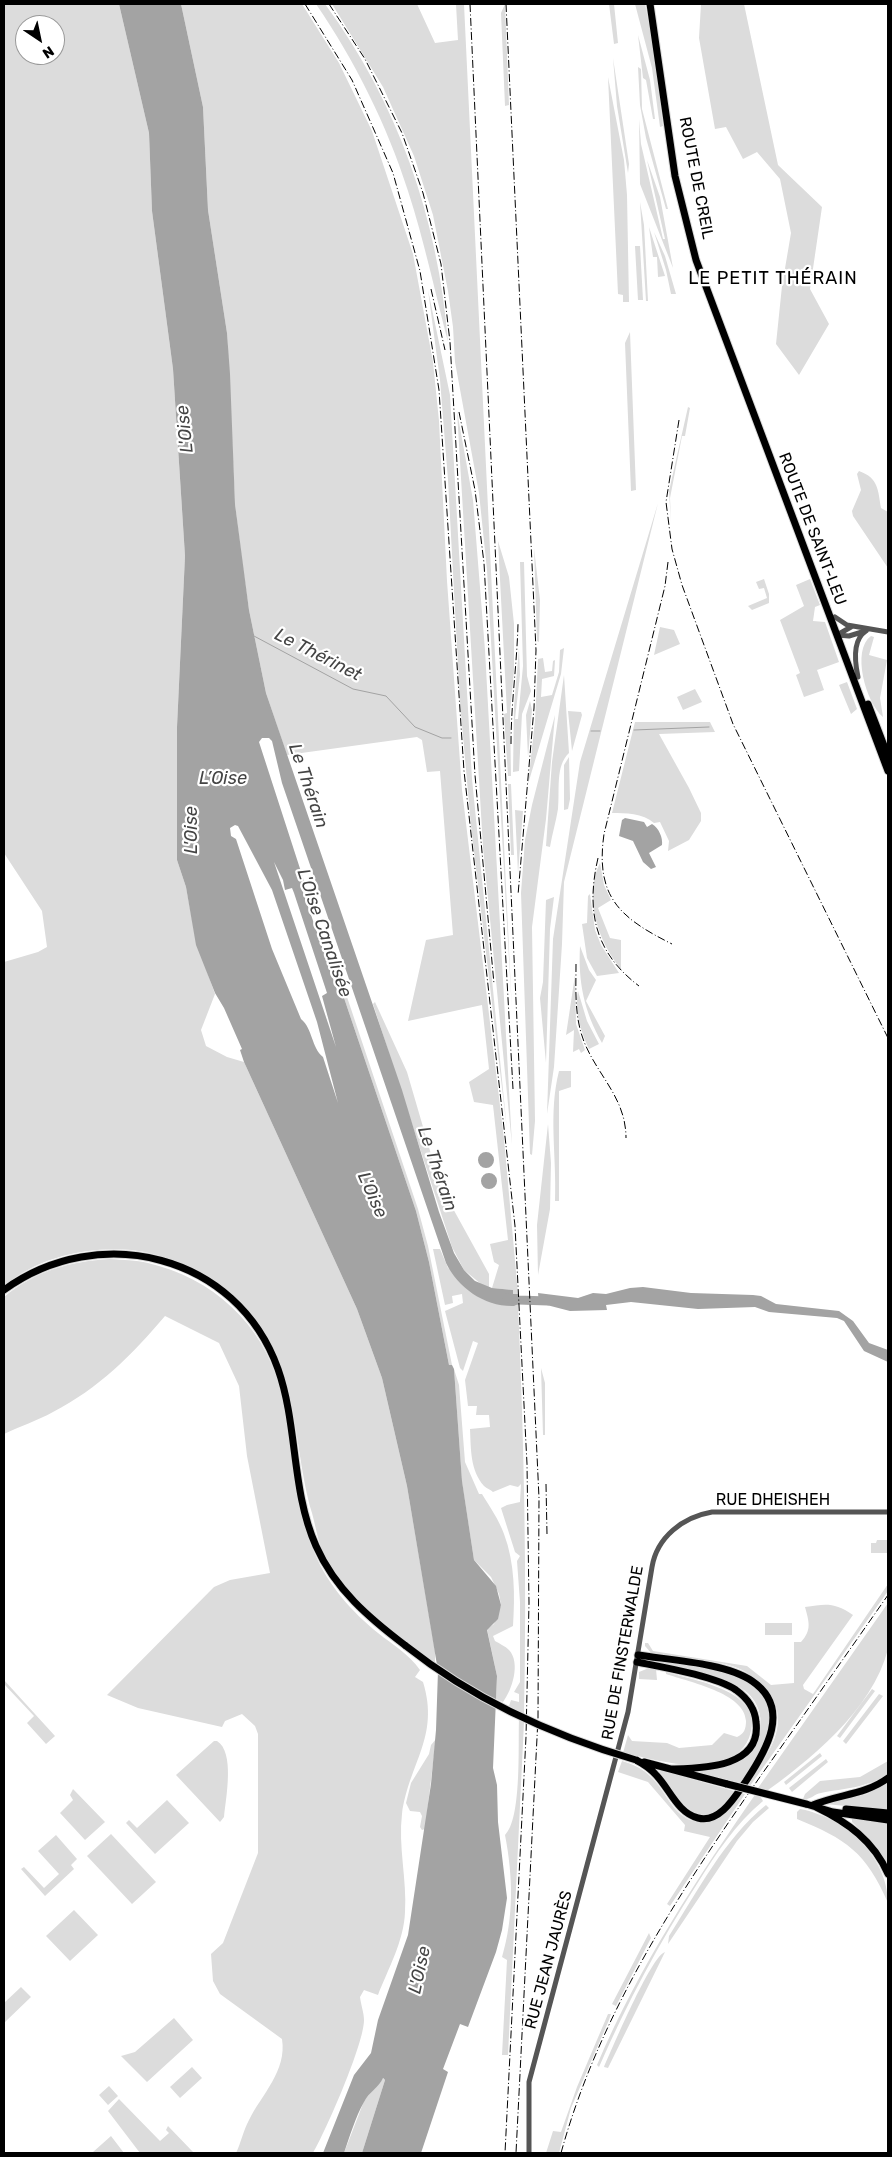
<!DOCTYPE html>
<html>
<head>
<meta charset="utf-8">
<style>
	body { margin:0 }
	#map { position:relative; width:892px; height:2157px; overflow:hidden; background:#fff; font-family:Rubik,sans-serif }
	canvas { display:block }
	.frame { position:absolute; inset:0; border:5px solid #000; pointer-events:none }
	.north { position:absolute; left:15px; top:15px; width:50px; height:50px; box-sizing:border-box; background:#fff; border:1px solid #999; border-radius:50%; rotate:146deg; font-size:14px; font-weight:700; line-height:20px; text-align:center; color:#000 }
	.north::after { content:''; display:block; margin:auto; width:18px; height:22px; background:#000; clip-path:polygon(50% 0,100% 100%,50% 72%,0 100%) }
</style>
</head>
<body>
<div id="map">
<canvas width="892" height="2157"></canvas>
<div class="frame"></div>
<div class="north">N</div>
</div>
<script>
const c = document.querySelector('canvas').getContext('2d');
c.lineJoin = 'round';
function fillPath(path, color) {
  c.fillStyle = color;
  c.fill(path, 'evenodd');
}
function stroke(path, color, width, dash) {
  c.strokeStyle = color;
  c.lineWidth = width;
  c.lineCap = dash ? 'butt' : 'round';
  c.setLineDash(dash || []);
  c.stroke(path);
}
function drawText(font, color, halo, rows, align = 'center') {
  c.font = font + ' Rubik,sans-serif';
  c.lineWidth = 4.5;
  c.setLineDash([]);
  c.textBaseline = 'middle';
  c.strokeStyle = halo;
  c.fillStyle = color;
  for (const [text, x, y, turn = 0] of rows) {
    c.save();
    c.translate(x, y);
    c.rotate((+turn || 0) * Math.PI / 180);
    c.textAlign = isNaN(turn) ? turn : align;
    if (halo) c.strokeText(text, 0, 0);
    c.fillText(text, 0, 0);
    c.restore();
  }
}
const green = new Path2D(`
	M4,4H119L149,133L152,211L173,369L185,556L177,727V860L186,887L196,941L215,994L201,1030L206,1046L227,1057L244,1062L357,1309L382,1378L407,1486L435,1651V1663C393,1632 350,1604 325,1556C318,1544 316,1527 312,1513C292,1444 301,1376 251,1317C243,1307 229,1299 219,1291C191,1269 168,1254 132,1250C88,1246 38,1257 4,1286V962L38,952L47,947L42,911L4,853ZM25,25H55V55H25Z
	M181,4H302L339,63L372,131L413,254L433,362L439,421L447,581L462,790L504,1139L518,1294L513,1295V1290L492,1288L499,1265L494,1262L490,1244L508,1240L493,1105L474,1102L469,1082L489,1069L482,1005L408,1021L426,940L453,935L440,771L427,772L422,740L417,737L287,755L266,693L249,610L242,561L235,504L227,333L208,210L203,107Z
	M316,4H325C398,103 438,219 448,342C435,292 424,240 408,191C387,125 355,61 316,4Z
	M332,4H417L435,43L458,40L456,4H464L512,1012L487,570L479,493L455,362L453,327L448,291L433,215L414,156L383,87Z
	M505,4L509,105L505,106L501,13Z
	M609,4H614L618,43L614,44Z
	M635,4H645L652,40L663,126L660,127L652,68Z
	M701,4H744L778,165L822,207L810,289L829,324L799,375L776,344L782,286L791,233L780,179L757,152L743,159L726,127L715,129L699,38Z
	M638,35L650,80L655,119H653L646,80L643,78Z
	M613,58L629,164L628,173L617,106Z
	M638,67L641,69L642,109L668,209H666L646,138L640,105Z
	M608,77L624,160L627,195L629,302H623V295L618,294Z
	M639,119L641,144L663,239H665L647,160L660,197L673,268L640,184Z
	M640,202L644,225L648,301H646Z
	M649,227L665,276L658,277L657,257H653Z
	M654,232L665,256L676,294H671L666,270Z
	M635,246H640L643,300H638Z
	M428,290L450,395L472,779L507,1130L471,826L460,702L448,480L440,380Z
	M630,332L636,490L631,491L625,343Z
	M688,407L690,408L685,436H682L670,498L671,523L669,491Z
	M457,411L473,500L485,650L512,1145L483,847Z
	M859,471C879,478 878,491 881,508L888,512V568L853,516L852,511L861,490L857,474Z
	M658,503L564,882L562,944L554,1067L547,1114L553,939L580,762Z
	M498,541L509,577L514,624V670L510,713L511,776H508L504,714L507,713Z
	M534,548L540,600L539,642L537,641Z
	M520,562H524L527,676L531,691L522,714L519,771L513,772L514,706L519,648L520,675L515,719H518L523,666Z
	M764,579L769,594V603L752,610L748,606L767,598L764,588L759,589L756,582Z
	M810,579L820,605L815,607L813,621L825,622L839,662L817,670L824,690L804,697L796,675L800,673L780,620L804,606L796,585Z
	M660,627L674,630L680,644L654,655Z
	M871,636L874,637L869,655L887,660L880,698L883,717C866,703 851,650 871,636Z
	M564,648L561,674L528,784L535,721L538,659L543,658L545,672L552,671L553,661L555,660L554,676L542,679L541,697L552,695L559,672L560,650Z
	M564,675L569,753C555,766 560,791 558,809C556,822 552,834 550,847L546,846L552,762Z
	M847,682L857,709L851,714L839,685Z
	M695,689L702,702L683,710L677,697Z
	M530,701L532,710L528,757L526,715Z
	M568,711L581,712L582,715L572,751Z
	M555,715L546,819L532,927L535,1121L532,1155L530,1154L521,893L525,840L532,805Z
	M635,722H710L715,732L659,734L689,788L701,813V821L689,840L668,851L669,841L660,822L654,823C643,813 625,813 612,813Z
	M569,757L570,799L568,809L564,810V765Z
	M508,784H511L514,855H511Z
	M515,810L523,811L518,873Z
	M600,863L604,885L611,900L598,908L610,938L621,940V969C598,942 583,896 600,863Z
	M590,894L595,930L601,945L619,973L597,976L587,958L582,924L587,923L588,896Z
	M554,897L550,929L546,1063L540,998L543,982L546,900Z
	M580,946L589,970L596,980L586,1001L605,1036L602,1043C584,1011 578,982 580,946Z
	M575,975L576,1024L585,1050L581,1053L579,1049L573,1052L574,1030L566,1035Z
	M344,988L418,1209L428,1246L452,1365H449L429,1262L416,1211L341,989Z
	M578,991L587,1021L599,1044L589,1049C581,1032 574,1010 578,991Z
	M375,1002L407,1072L440,1185L489,1274V1287L485,1300L518,1304C524,1441 527,1577 524,1714L509,1706L511,1700L519,1702V1694L514,1692L520,1682V1602L517,1561L520,1556L515,1552L501,1508L507,1505L520,1502L521,1484L518,1487L510,1485L493,1492C490,1489 487,1489 484,1486C470,1470 471,1449 470,1429L490,1427L489,1415H476L477,1406H468L465,1380L478,1343L473,1341L463,1371L460,1368L445,1311L463,1303L462,1294L452,1296L453,1303L445,1305L433,1249H440L448,1268L481,1284L464,1270L452,1247L373,1004Z
	M559,1071H571V1087L559,1091V1201H555C557,1157 548,1114 559,1071Z
	M548,1124L551,1163L550,1209L538,1275L537,1225Z
	M110,1259C123,1260 136,1260 148,1263C212,1278 263,1323 280,1389C294,1443 291,1502 315,1554C328,1585 352,1612 378,1633C393,1645 409,1654 420,1670L415,1677L423,1682C440,1737 409,1763 402,1814C398,1846 407,1880 405,1912C404,1941 388,1969 378,1995L364,1990L360,1997C361,2005 364,2013 364,2020C364,2044 326,2131 313,2153H236C241,2143 243,2131 249,2120C262,2094 287,2071 282,2039L220,1994L213,1981L211,1954L223,1943L258,1853V1734L255,1726L242,1714L225,1721L222,1727L138,1708L107,1695L214,1587L230,1580L270,1573L247,1456L239,1386L219,1343L165,1316C133,1354 98,1389 53,1412C37,1421 20,1426 4,1434V1297C35,1271 71,1261 110,1259Z
	M541,1368L545,1383V1435H543Z
	M454,1369L459,1385L465,1462L479,1494H482C490,1507 499,1520 504,1534C515,1563 515,1596 513,1626L493,1636L495,1641C500,1644 505,1646 509,1650C521,1663 512,1690 503,1702L496,1699L497,1676L487,1629L494,1624L501,1605L499,1594L491,1577L474,1560L462,1482Z
	M877,1540H887L888,1553H871V1543H876Z
	M888,1584V1591L750,1786L746,1785C767,1757 794,1722 766,1689C757,1680 747,1671 735,1667C712,1659 677,1658 652,1654L645,1646V1643H648L653,1651L747,1666L771,1685L794,1683V1642H801C812,1630 809,1622 805,1607C826,1604 834,1602 853,1615L803,1685L804,1689L813,1694Z
	M888,1603C888,1617 891,1635 888,1649C872,1711 810,1760 760,1796L763,1801C735,1824 716,1854 697,1884C659,1943 627,2003 599,2067L597,2065C639,1966 698,1877 759,1789L758,1788Z
	M765,1623H792V1635H765Z
	M652,1661C665,1661 680,1664 694,1666C733,1673 782,1684 768,1737C763,1753 749,1770 740,1783L693,1771C716,1765 738,1771 754,1747C757,1742 760,1736 761,1729C764,1669 688,1679 652,1661Z
	M649,1668L656,1669L657,1680L639,1679V1672Z
	M666,1672C696,1681 768,1691 749,1738C743,1753 730,1760 714,1763C683,1769 653,1759 623,1753L628,1735L632,1741L667,1743L679,1748L712,1745L724,1733L737,1737C744,1734 746,1729 746,1721C745,1693 689,1682 666,1674Z
	M4,1680L55,1736L46,1744L27,1723L34,1716L4,1684Z
	M872,1689L875,1691L840,1738L837,1736Z
	M879,1694L883,1696L846,1744L843,1741Z
	M519,1719L524,1722L508,2055H502L507,1960L502,1957C514,1917 513,1876 505,1835C522,1819 518,1744 519,1719Z
	M436,1739L425,1829L422,1830L420,1827L422,1816L420,1812L410,1811L406,1803L411,1783L429,1754L431,1745Z
	M214,1741H217C235,1752 226,1797 224,1817L220,1822L176,1775Z
	M820,1753L822,1756L786,1785L784,1782Z
	M826,1759L828,1762L792,1792L789,1788Z
	M622,1761C666,1773 662,1807 690,1820C697,1823 706,1821 713,1821L726,1811L741,1793L745,1794L670,1906L667,1904L710,1837L684,1831L685,1825L648,1782L618,1772Z
	M888,1761V1774C867,1788 845,1788 821,1793C814,1794 811,1800 803,1799L805,1794L820,1781L860,1777Z
	M660,1770L734,1791C701,1839 683,1804 659,1773Z
	M888,1782V1810L825,1804L867,1794Z
	M73,1789L105,1822L85,1840L60,1813L73,1800L70,1795Z
	M167,1800L189,1823L155,1854L126,1823L129,1820L137,1828Z
	M766,1805L769,1808L753,1822L737,1841L668,1944L669,1936C698,1891 724,1839 766,1805Z
	M800,1809C844,1817 888,1856 888,1903C866,1852 846,1839 797,1819V1812Z
	M852,1818L888,1824V1868L877,1847L852,1822Z
	M111,1834L156,1882L132,1904L87,1856Z
	M56,1835L77,1859L71,1865L74,1869L45,1896L21,1869L24,1867L44,1888L59,1874L38,1851Z
	M74,1910L98,1935L70,1961L46,1936Z
	M649,1933L651,1938L616,2006L612,2004Z
	M665,1952L608,2068L604,2067C612,2049 651,1956 665,1952Z
	M21,1987L31,1997L4,2023V2003Z
	M608,2014H611L609,2020L571,2108L559,2153H546L553,2131L561,2132L577,2087Z
	M174,2018L193,2040L147,2082L121,2056L135,2052Z
	M192,2067L202,2078L180,2098L170,2087Z
	M382,2078L385,2080L362,2153H344L364,2101Z
	M109,2086L118,2096L108,2105L99,2095Z
	M119,2099L160,2141L169,2133L166,2130L168,2126L194,2153H140L108,2111Z
	M111,2136L124,2153H95L93,2152Z`);
const water = new Path2D(`
	M119,4H181L203,107L208,210L227,333L230,374L235,504L249,610L266,693L402,1090L439,1212L454,1253L464,1270L475,1281L492,1288L513,1290V1294H518V1304L514,1306C485,1307 458,1288 446,1263L282,783L272,741L269,738H262L259,742L305,884L301,886L337,990L341,989L416,1211L429,1262L449,1365H452L454,1369L462,1481L474,1560L496,1586L501,1605L498,1619L487,1630L497,1676L493,1768L497,1785L498,1822L507,1898L502,1930L496,1952L468,2027L460,2024L443,2069L448,2072L421,2153H362L385,2080L383,2078C379,2087 369,2092 364,2102C355,2118 350,2136 344,2153H323L354,2075L371,2053L378,2020L408,1935L431,1784L436,1730L438,1671L407,1486L382,1378L357,1309L244,1062L240,1050L242,1049L224,1008L215,993L196,945L186,887L177,860V727L185,556L173,369L152,211L149,133ZM235,825L238,826L272,890L317,1022L338,1103L323,1057C311,1047 313,1029 301,1019L272,949L236,839L231,836L230,828ZM274,862L283,880L285,890L292,888L294,893L327,993L322,996L336,1047Z
	M625,818L644,822L647,827L652,824C659,828 663,838 662,845L649,853L656,867L651,869L643,862L633,841L619,836L622,820Z
	M478 1160a8 8 0 1 1 16 0a8 8 0 1 1-16 0Z
	M481 1181a8 8 0 1 1 16 0a8 8 0 1 1-16 0Z
	M643,1287L691,1293L753,1295L761,1296L776,1304L839,1311L853,1321L869,1343L888,1350V1362L864,1351L844,1321L837,1318L769,1312L755,1307L698,1309L631,1302L606,1305L607,1310L570,1311L539,1303L538,1293L578,1298L593,1293L606,1294L630,1288Z`);
const stream = new Path2D(`
	M254,636L353,689L386,696L415,727L442,738H451
	M634,730L709,727
	M591,731H600`);
const river = new Path2D(`
	M507,1298L518,1300L548,1301`);
const minor = new Path2D(`
	M835,617L847,625L888,632
	M837,635L849,636L862,632
	M837,635L851,627
	M858,677C855,663 852,640 866,631
	M529,2153V2082L628,1712L652,1567C657,1537 683,1517 712,1512H888`);
const major = new Path2D(`
	M650,4L675,176L696,260L888,771
	M868,704L888,756
	M4,1290C99,1221 237,1254 278,1369C298,1426 291,1490 316,1546C335,1589 369,1618 406,1646
	M637,1662C662,1667 715,1676 736,1690C747,1698 755,1708 756,1722C762,1768 702,1768 671,1769
	M636,1760C644,1764 651,1769 657,1776C670,1790 678,1813 698,1818C720,1824 736,1795 746,1781C766,1751 792,1708 752,1681C726,1663 669,1660 638,1655
	M644,1762L727,1784
	M806,1804L833,1812L888,1820
	M813,1805C839,1794 865,1795 888,1778
	M816,1807C847,1822 874,1841 888,1874
	M846,1809L888,1813`);
const rail = new Path2D(`
	M305,4L352,80L393,173L420,271L439,390L464,771L515,1226L527,1464L529,1603L526,1737L505,2153
	M329,4L365,59L402,133L423,193L441,264L450,342L475,775L494,984
	M470,4L539,1498L538,1718L516,2153
	M506,4L536,650L534,708L518,895
	M431,289L445,350
	M459,412L475,490L484,563L513,1089
	M679,420L666,502L672,549L682,585L733,724L888,1038
	M668,562L665,586L604,834C595,897 620,918 672,944
	M511,744C511,703 517,664 518,624
	M598,858C586,910 594,952 639,986
	M576,964C576,991 574,1018 585,1044C599,1077 626,1099 626,1138
	M546,1484L547,1534
	M561,2153C600,2012 679,1893 762,1774C804,1715 846,1655 888,1595`);
const majorBridge = new Path2D(`
	M406,1646C473,1699 554,1736 636,1760
	M727,1784L806,1804`);
const streetNames = [
	["ROUTE DE CREIL",696,178,79],
	["ROUTE DE SAINT-LEU",812,529,69],
	["RUE DHEISHEH",773,1500],
	["RUE DE FINSTERWALDE",623,1653,-80],
	["RUE JEAN JAURÈS",549,1960,-75]
];
const neighbourhoodNames = [
	["LE PETIT THÉRAIN",773,279]
];
const waterNames = [
	["L'Oise",185,429,-96],
	["Le Thérinet",318,655,27],
	["L’Oise",223,779],
	["Le Thérain",308,786,71],
	["L'Oise",192,830,-90],
	["L'Oise Canalisée",324,933,71],
	["Le Thérain",437,1169,71],
	["L'Oise",372,1195,66],
	["L'Oise",420,1970,-78]
];
fillPath(green, '#dcdcdc');
fillPath(water, '#a3a3a3');
stroke(stream, '#a3a3a3', 1);
stroke(river, '#a3a3a3', 9);
stroke(major, '#dbdbdb', 9);
stroke(minor, '#555', 5);
stroke(major, '#000', 7);
stroke(rail, '#000', 1, [8, 2.5, 1, 2.5]);
stroke(majorBridge, '#dbdbdb', 9, []);
stroke(majorBridge, '#000', 7);
drawText('16px', '#000', '#fff', streetNames);
c.letterSpacing = '1px';
drawText('18px', '#000', '#fff', neighbourhoodNames);
c.letterSpacing = '0px';
drawText('italic 18px', '#444', '#fff', waterNames);
</script>
</body>
</html>
